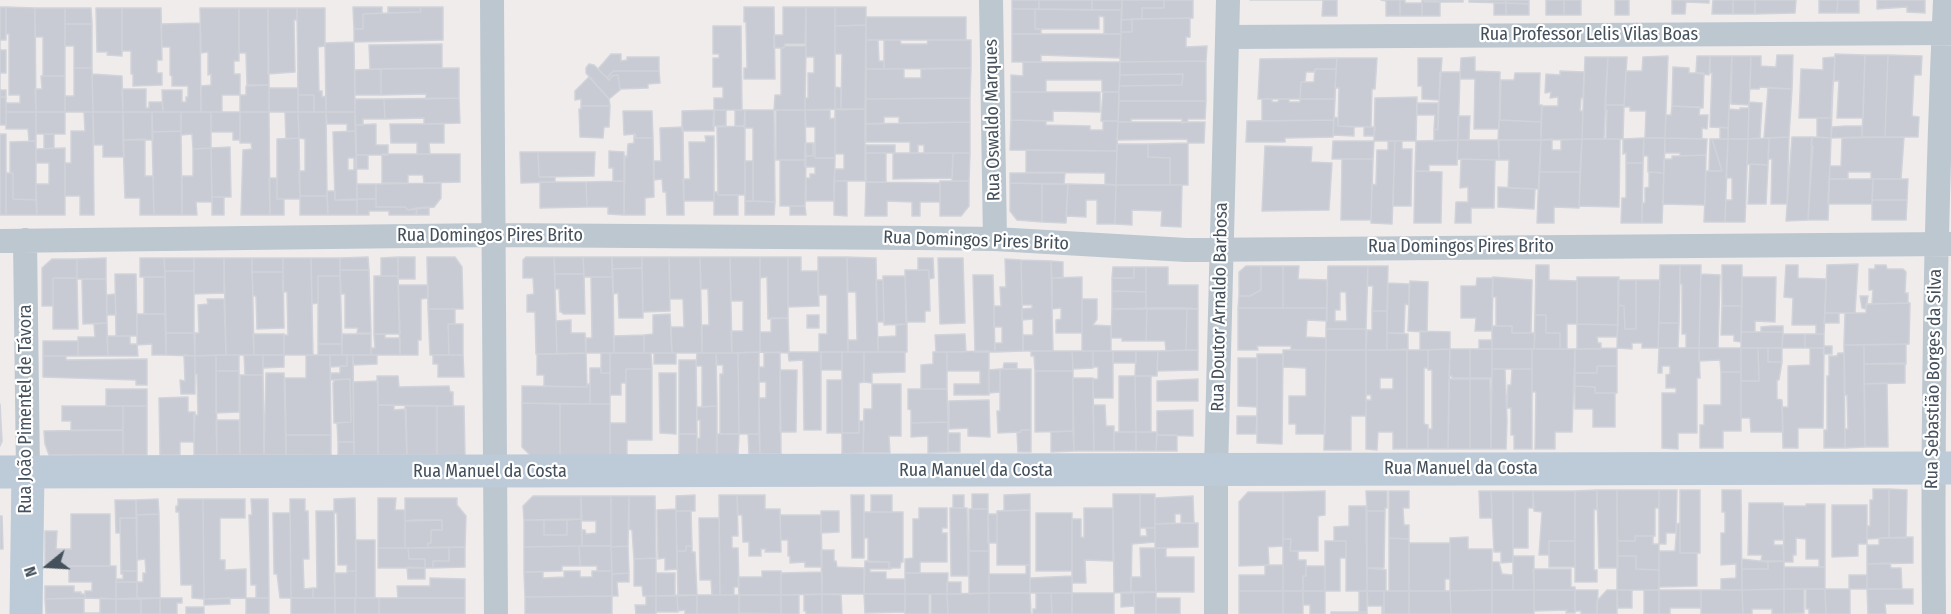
<!DOCTYPE html>
<html>
<head>
<meta charset="utf-8">
<style>
	body { margin:0 }
	#map { position:relative; width:1951px; height:614px; overflow:hidden; background:#f0ecec; font-family:"Fira Sans Condensed",sans-serif }
	canvas { display:block }
	.north { position:absolute; left:18px; top:536px; width:60px; height:60px; -webkit-text-stroke:4px #fff; paint-order:stroke; rotate:252deg; font-size:16px; font-weight:700; line-height:24px; text-align:center; color:#44505b }
	.north::after { content:''; display:block; margin:auto; width:21px; height:27px; background:#44505b; clip-path:polygon(50% 0,100% 100%,50% 72%,0 100%) }
</style>
</head>
<body>
<div id="map">
<canvas width="1951" height="614"></canvas>
<div class="north">N</div>
</div>
<script>
const c = document.querySelector('canvas').getContext('2d');
c.lineJoin = 'round';
function fillPath(path, color) {
  c.fillStyle = color;
  c.fill(path, 'evenodd');
}
function stroke(path, color, width, dash) {
  c.strokeStyle = color;
  c.lineWidth = width;
  c.lineCap = dash ? 'butt' : 'round';
  c.setLineDash(dash || []);
  c.stroke(path);
}
function drawText(font, color, halo, rows, align = 'center') {
  c.font = font + ' "Fira Sans Condensed",sans-serif';
  c.lineWidth = 4.5;
  c.setLineDash([]);
  c.textBaseline = 'middle';
  c.strokeStyle = halo;
  c.fillStyle = color;
  for (const [text, x, y, turn = 0] of rows) {
    c.save();
    c.translate(x, y);
    c.rotate((+turn || 0) * Math.PI / 180);
    c.textAlign = isNaN(turn) ? turn : align;
    if (halo) c.strokeText(text, 0, 0);
    c.fillText(text, 0, 0);
    c.restore();
  }
}
const building = new Path2D(`
	M1012,0H1039V9H1012Z
	M1039,0H1092V10L1039,9Z
	M1092,0H1122V10H1092Z
	M1122,0H1164V8H1142V19L1121,20Z
	M1164,0H1193V18L1142,19V8H1164Z
	M1250,0H1337V16H1322L1323,0Z
	M1400,0H1405V3H1422V16H1400Z
	M1400,0V16H1386V1L1381,0Z
	M1422,0L1440,2V16H1422Z
	M1425,0H1463V2H1425Z
	M1469,0H1506V3L1469,2Z
	M1506,0H1529V4L1506,3Z
	M1546,0H1564V15H1546Z
	M1564,0H1581V15H1564Z
	M1615,0H1629V15H1615Z
	M1672,0H1709V3L1686,2L1685,14H1672Z
	M1713,0H1733V14H1712Z
	M1733,0H1755V14H1733Z
	M1755,0H1796L1795,13L1755,14Z
	M1819,0H1838L1837,13H1819Z
	M1838,0H1859V13H1837Z
	M1877,0H1925V13L1907,12V7L1877,9Z
	M1494,3H1506V15H1494Z
	M1506,3L1529,4V15H1506Z
	M0,7H6V40H0V50H6V73H0V90H6V97H0Z
	M6,7L35,8L36,112H6V103H20V95H9V34H6Z
	M353,7H382V13L363,14V29H354Z
	M388,7H420L421,12L388,13Z
	M420,7H443V40L354,42V29H363V14L421,12Z
	M744,7H774L775,79H744V68H747L746,22H744Z
	M783,7H806L805,44H785L784,48H774V35H783Z
	M806,7H835V109L805,110V98H808V73H814V57H806Z
	M835,7H866V25L835,26Z
	M35,8H65V76H43V37H35Z
	M65,8H91L92,24H65Z
	M96,8H122V56L107,55L108,52H97Z
	M122,8H161L162,60H157V73H162V85L133,86V74H131V51H122Z
	M200,8H239V61H234V74H240V95H222V112H201V86L211,85V74L208,75V52L201,53Z
	M239,8H268L269,85H247L246,53H239Z
	M268,8H297V20H294L295,72L268,74Z
	M297,8H325V46L318,47L319,91H322V97L326,96V112H314V95H298Z
	M1012,9H1035V29H1041V34H1012Z
	M1035,9L1122,10L1121,34H1104V17L1099,16V29H1035Z
	M866,17H966V40H866Z
	M1190,18V37H1186V47L1207,46L1206,61L1120,62L1121,32H1132V19Z
	M1132,19V32H1121V20Z
	M200,23L201,112H163L162,90H182V102H186V97H188V86H172V76L170,75V47H162L161,24Z
	M65,24H92V68H74V46H65Z
	M866,25L865,109L841,110L842,54H835V26Z
	M713,26H741L742,110H714V98H723V87H713V58H719V54H713Z
	M1012,34H1121L1120,58L1041,55V62H1012Z
	M866,40H878L879,61H884V69H866Z
	M884,40H900L901,44H927L928,40H971V68L884,69Z
	M354,42L355,112H326L325,43Z
	M442,44V68L370,69L369,45Z
	M784,46H806L805,110H774L775,95H781V48H784Z
	M611,54H621V61L627,60V57H659V71H613L607,78L598,69Z
	M1835,54L1865,55L1863,118H1837L1839,81H1834Z
	M1777,55H1793L1792,89L1760,87L1759,89H1750L1751,56H1761V66L1776,67Z
	M1865,55H1888L1885,137H1862Z
	M1888,55L1922,56L1921,75H1914L1912,116L1919,117L1918,137H1885Z
	M1668,56L1665,138H1645L1646,111H1630V107H1624L1626,71H1642L1643,57Z
	M1697,56H1710L1709,75L1696,73Z
	M1710,56H1732L1728,128L1710,127L1712,73H1710Z
	M1732,56H1751L1749,105L1731,104Z
	M1475,57V71L1500,72L1499,129H1474L1475,79H1460L1461,58Z
	M1585,57H1608L1604,139H1582Z
	M1608,57H1627L1624,105H1605Z
	M1835,57L1831,118H1799L1801,69L1823,70V58Z
	M1337,58H1377L1375,89H1372L1371,127L1338,126L1339,88H1335Z
	M1337,58L1336,69H1315V72H1306L1305,82H1301L1300,99H1258L1260,59Z
	M1418,58H1442L1439,100L1422,99V86H1418Z
	M1206,61V101H1119V86L1182,85L1183,74L1120,75V62Z
	M1023,62H1120L1119,92H1102V80H1046V92H1011V75L1023,76Z
	M589,64L594,65L609,80L612,76L618,75L620,90L609,99L586,73V68Z
	M1673,67L1689,68V73H1704L1703,108L1672,106Z
	M74,68H92L93,112H65V96H74Z
	M459,68V98L426,99V94L381,95V69Z
	M971,68L970,98L866,99V69H904V78H921V69Z
	M381,69V95H355V70Z
	M1315,69H1336L1335,99H1300L1301,82H1314Z
	M613,71H659L660,83L648,84V88L620,89L618,75L612,76L609,80L607,78Z
	M1560,71L1584,72L1583,98H1581L1580,111H1583L1582,139L1541,140L1542,106H1558V97L1550,98L1551,92L1545,93L1546,74L1560,75Z
	M1440,72H1460L1458,140L1434,141V129L1438,130Z
	M1515,73H1540L1539,105H1542L1541,122L1500,120L1501,80H1514Z
	M92,74L122,76L123,112H93Z
	M1183,74L1182,85L1119,86L1120,75Z
	M41,76H65V112H36L35,89H42Z
	M589,77L609,99L610,106H581V99L575,100V91Z
	M1833,81L1831,138L1817,137V118H1831Z
	M269,85V112H240V95H246V86Z
	M835,87L841,88V110L835,109Z
	M269,88H298V112H269Z
	M1768,88L1792,89L1789,137L1764,138Z
	M122,89H146V108H149V102H162L163,112H123Z
	M1011,92H1100V112L1053,111V121L1011,120Z
	M1103,92H1119L1118,121H1101Z
	M298,95H314V112H298Z
	M0,97H6V125H0Z
	M1417,97L1416,141H1374L1375,98Z
	M459,98L460,123L424,124V118L385,119L384,99Z
	M970,98V122L899,123V117H884V123L866,124V99Z
	M355,99H384L385,119H363V125H355Z
	M1262,99H1272V102H1278L1279,99H1289V102H1300V99H1335L1334,120L1262,121Z
	M1119,101H1206L1205,119H1188L1187,122L1182,123V119H1131V122H1118Z
	M1749,102L1762,103L1760,138L1748,139Z
	M1417,103H1438V130L1434,129L1435,115H1417Z
	M1605,105H1624L1623,139H1606L1607,110H1605Z
	M581,106H610L609,127H604L603,138L580,137L579,109H581Z
	M1672,106L1700,107L1699,115H1708L1707,129L1702,128V139L1665,138L1666,115H1671Z
	M1740,108H1749L1748,139H1728L1729,109L1740,110Z
	M835,109H865V181H834L835,169H844V154H835Z
	M714,110V131H682V111Z
	M714,110H726V126H713Z
	M735,110H745V126H735Z
	M745,110H774L775,202L753,201V128H744Z
	M776,110H805L806,160H776Z
	M805,110H830V119L835,118V158H815V127H806Z
	M623,111H652L653,138H636L635,134L624,135Z
	M6,112H36V141H29L28,129H6Z
	M36,112H65V134H36Z
	M84,112H93L94,215H80V196H65V163H71V131H85Z
	M93,112H123L124,157H103V145H94Z
	M123,112H152L153,140H123Z
	M152,112H181V131L152,132Z
	M181,112H211V148L193,149L192,134L181,135Z
	M211,112H240V140H233V132H211Z
	M240,112H269L270,215H241L243,150L252,149L251,143H240Z
	M285,112H298L299,138L286,139Z
	M298,112H326L327,196H300L299,171H305V139L299,138Z
	M326,112H355L356,131H347V124H327Z
	M1458,116H1470L1469,140H1458Z
	M1334,117L1338,118V126L1354,127V136L1333,135Z
	M1011,120L1046,121V125L1090,126V130H1103V121H1118L1117,151L1010,150Z
	M1334,120L1333,137L1285,138V142H1246L1247,121Z
	M1499,120L1541,122V140H1498Z
	M970,122V153H924V145H918V153H910V142H866V124Z
	M1118,122H1205L1204,143H1188L1187,139L1117,140Z
	M376,124V145H388V155H356L355,125Z
	M390,124H444V143H429L430,154H417V143H391Z
	M745,126V195H718L717,127Z
	M1846,126H1862V137L1831,138L1832,127Z
	M683,127L684,215H667L666,192H663L662,179L654,180V161H661L660,128Z
	M1364,127H1375L1374,136H1364Z
	M1720,127L1728,128V139H1720Z
	M181,131L182,215H154L152,132Z
	M356,131L357,199L335,200L333,132ZM348,158H354V170H348Z
	M0,134H6V215H0Z
	M44,134H54V148L44,149Z
	M634,134L636,138H653L654,197L645,198V215H624L625,156L627,157L628,144L634,143Z
	M705,136H714V201H684L683,179H690L689,142H706Z
	M1789,137L1787,204H1771L1772,159H1768L1769,138Z
	M1792,137H1812L1808,220L1786,221Z
	M1812,137L1831,138L1828,220H1808L1813,146L1811,145Z
	M1904,137L1901,179H1871V172H1848V179H1829L1830,166H1841L1842,138Z
	M299,138L300,199H277V139Z
	M1644,138H1665L1664,173L1648,172V156H1643Z
	M1644,138L1643,163H1626V153L1623,154V139Z
	M1665,138L1707,139L1706,155L1680,156V153H1665Z
	M1769,138L1768,165L1747,164L1748,139Z
	M145,139V176H153L154,215H140V198H125L123,140Z
	M1552,139V150H1561V140L1582,139L1580,172H1539L1541,140Z
	M1582,139H1620L1619,207L1579,206Z
	M1710,139H1712L1722,171H1709Z
	M1712,139H1728L1725,222H1704L1706,171H1722Z
	M1728,139H1748L1745,222H1725L1726,200H1732V178H1726Z
	M1458,140L1457,165H1429V171H1415L1416,141Z
	M1498,140L1499,160L1457,159L1458,140Z
	M1499,140H1541L1539,189L1508,188L1509,160H1499Z
	M36,141V200L13,199V173H10V142Z
	M1333,141H1374L1373,159H1332Z
	M1388,141H1395L1392,224L1371,223L1372,184L1376,185L1377,150H1388Z
	M1395,141H1402V149H1412L1411,206H1393Z
	M805,143H813V156H805Z
	M813,143L815,144V158H835L834,201H806V178H810V174H815V167H805V156H813Z
	M1188,143V185H1170V158L1148,157V144Z
	M1117,144H1148V157L1170,158V185H1116Z
	M866,145H895V153H866Z
	M1265,146L1312,147L1311,162L1332,163L1329,210L1262,211Z
	M230,147L231,197H212L211,148Z
	M65,148V215H37L36,184H49V163H36V149Z
	M211,148L212,202H196L197,215H182V176H193V149Z
	M1026,150L1117,151L1116,185L1105,184V173L1026,172Z
	M609,151L624,152V181H613V168H609Z
	M520,152H538L539,177H555V182L521,183Z
	M538,152H595L594,176L539,177Z
	M866,153H886V182H866Z
	M893,153H953L952,178L893,179Z
	M953,153H970L969,181H952Z
	M382,154H460V182L424,183L423,175H408V183H382Z
	M356,155H368V169H356Z
	M1706,155L1705,205L1663,204L1664,159H1672V156Z
	M1342,159H1373L1371,220H1341Z
	M1461,159L1495,160L1494,208H1471V223H1455L1456,202H1468V187L1460,188Z
	M780,160H806L805,206H780Z
	M745,161H753V201H745Z
	M1626,163H1643L1642,223H1621L1622,198H1626Z
	M1750,164L1768,165L1766,204H1748Z
	M1415,171L1442,172L1441,223H1414Z
	M1539,172H1580L1579,208L1554,207V223H1537Z
	M1649,172L1664,173L1662,223H1642V203H1645V188L1649,187Z
	M6,173H13V199L36,200L37,215H6Z
	M1010,173H1065L1064,184L1010,183Z
	M269,178H277V199H284V215H270Z
	M1829,179H1873L1872,204H1828Z
	M1873,179H1908L1907,200H1872Z
	M624,181V215L608,214V207H587L586,182Z
	M834,181H847V216L834,215Z
	M940,181H969V206L961,216H940Z
	M540,182H586L587,207L540,208Z
	M866,182L940,183V202H920V216H912V202L887,201V216H865Z
	M441,183V198L434,207L408,210L405,207H376V184Z
	M1010,183L1042,184V222L1017,220L1010,211Z
	M357,184H376V199H357Z
	M1042,184H1068L1066,223L1042,222Z
	M1068,184L1116,185L1115,224H1097V200H1086V217L1066,216Z
	M1116,185H1182L1181,227L1161,226L1162,211L1132,210V225L1115,224Z
	M1498,187L1535,189L1534,209L1498,207Z
	M327,191H335V200H357V215H328Z
	M714,192H718V195H738V215H714Z
	M300,196H327L328,215H300Z
	M212,197H224V215H212Z
	M376,199V207H405L408,210L417,208L416,215H389V211H369V215H357V199Z
	M1872,200H1907L1906,220H1872Z
	M745,201L775,202L774,215H745Z
	M790,206H805L806,215H790Z
	M429,207V215H416L417,208Z
	M368,257L369,270H340V258Z
	M398,257V276H381V258Z
	M398,257H415V279H398Z
	M427,257H455L462,267L463,309H428Z
	M526,257H554L557,354H536L535,312H527V295L534,294L533,278H523V260Z
	M554,257H583L584,274H555Z
	M583,257H612L613,277H584Z
	M612,257H642V268L612,269Z
	M642,257H669L670,311L643,312Z
	M669,257H700L702,353H672L671,327H684L683,299H670Z
	M700,257H730L732,353H702V325H709L708,289H701Z
	M730,257H760V352L732,353L731,331H743V301H731Z
	M760,257H788V318L768,319L767,277L760,278Z
	M788,257H801V271H818L819,306L788,307Z
	M818,257H847L848,352H819V334H827V295H818Z
	M847,257L876,258L878,352H848V340H857L856,292H848Z
	M106,258V279H77V259Z
	M140,258H164L165,277H140Z
	M164,258H194V271H165Z
	M194,258H224V293L194,294Z
	M224,258H252L254,355H226Z
	M252,258H283V272H252Z
	M283,258H311L313,355H284V335H288L287,292H283Z
	M311,258H340V276H318V303L312,304Z
	M918,258H933L934,278L929,279V270H918Z
	M938,258H963L965,323L940,324Z
	M52,259H77V278H53V306H42V268Z
	M1005,259L1021,260L1023,351L995,352V343H1002V327H994V306H1001L1000,287H1006Z
	M1021,260L1051,261L1053,351H1023V335H1033V319L1022,320V309L1032,308V305H1022Z
	M1051,261L1063,262V278H1052Z
	M1858,264L1855,313H1825L1827,265Z
	M1536,265H1549V280L1577,281V324H1567V349H1560V333H1546V315H1535Z
	M1660,265H1680L1679,323H1659Z
	M1680,265H1701L1699,348H1686V334H1682V284H1680Z
	M1722,265H1742V306H1722Z
	M1786,265H1798V278L1826,279L1824,334H1816V325H1792L1793,298L1784,297Z
	M1875,265H1886L1887,269H1903L1906,272L1905,293H1908V303L1872,304L1873,290H1869V269H1875Z
	M1246,266H1261V290L1250,296H1239V272Z
	M1261,266H1283V308H1238L1239,296H1250L1261,290Z
	M1283,266H1299L1298,279L1327,280V308H1283Z
	M1328,266H1368L1366,329H1326ZM1340,292H1346L1347,321H1335V310H1340Z
	M1368,266H1388L1387,311H1372L1373,286H1367Z
	M1113,267H1134V278H1112Z
	M1134,267H1146V292L1112,291V278H1134Z
	M1146,267H1168V285H1198V309H1146Z
	M642,268L643,318H619L618,293L613,294L612,269Z
	M340,270H369L371,333H357L358,328H345V294H341Z
	M905,270H929L930,311H925V322H906Z
	M165,271H194V333H166Z
	M252,272H283L284,328L257,329L256,296H253Z
	M115,274H136L137,336H116Z
	M555,274H584L585,314H563L562,312H560L559,289H555Z
	M1701,274L1720,275L1718,348H1699Z
	M973,275H993L995,352H975Z
	M318,276H340L342,344H318Z
	M374,276H398L400,334H374Z
	M883,276H905L907,324L884,325Z
	M144,277H165V314H144Z
	M591,277H613L614,353H586V338H592Z
	M1082,277V333H1056V320L1061,319V308L1052,309V278Z
	M1493,277L1532,280L1531,333H1512V326H1496V297H1492Z
	M1577,277H1619L1618,325L1577,324Z
	M1742,277H1776L1775,322L1755,321V332H1741Z
	M53,278H77L78,329H53Z
	M1477,278H1493L1492,331H1475L1476,318H1461V286H1476Z
	M82,279H106L107,323L83,324Z
	M876,280H883L884,322H877Z
	M1618,280H1636V329H1625L1624,306L1618,305Z
	M1636,280H1660L1658,348H1642V343H1632V349L1617,348L1618,305L1624,306L1625,329H1636Z
	M1410,281L1428,282L1427,332L1408,331Z
	M1388,283L1409,284V305L1405,304L1404,333H1387Z
	M398,285H428V298L421,299V340H418V355H400Z
	M1112,291L1146,292V309H1112Z
	M115,294L116,315H107V295Z
	M1860,296H1868L1866,309L1862,308Z
	M207,299H224L226,355L195,356V333H199L198,305L208,304Z
	M1082,299H1097V319L1093,325L1111,326V351H1082Z
	M1910,303L1909,344L1844,345L1845,313H1866V304Z
	M1722,306H1742L1741,342L1734,341V335H1721Z
	M1147,308H1187L1186,350L1166,351L1165,341H1146Z
	M1147,308L1146,341H1122V338H1111L1112,309Z
	M1187,308L1198,309V350H1186Z
	M1238,308H1327V321L1307,320L1306,337L1326,338V350H1291V346H1257L1258,350H1238Z
	M428,309H455V324H448L449,355H430Z
	M1372,311H1387V350H1366L1367,330H1372Z
	M1825,313H1839V323H1824Z
	M137,314H165L166,355H152V344L137,345Z
	M670,314L672,353H644V335L653,334V315Z
	M807,315H819V328H807Z
	M1535,315H1546V333H1560V349H1534Z
	M771,318H788L789,353L760,352V332H771Z
	M571,320V333H585L586,353L557,354L556,321Z
	M107,323L108,356H78V337H95L94,324Z
	M1659,323H1679L1678,348H1658Z
	M448,324H463V355H449Z
	M907,324V352H878V337L896,336V325Z
	M1577,324L1618,325L1617,337H1597L1598,343H1601V349H1577Z
	M1492,326H1512V333H1535L1534,349H1492Z
	M1772,326H1783V332H1761V327Z
	M1326,329H1366V350H1326Z
	M1420,331L1450,332V349L1420,350Z
	M1741,332H1783L1782,348H1741Z
	M166,333H194L195,356L166,355Z
	M1387,333L1408,334V349L1387,350Z
	M253,334H284V355H254Z
	M342,334H371V355H342Z
	M374,334H385V338H400V355H371V348H375Z
	M965,334L966,352H936L935,335Z
	M1783,334H1805V348H1782Z
	M1805,334H1824V348H1805Z
	M644,335V353H614V336Z
	M107,336H130V344H137L138,356H108Z
	M1479,340H1492V349H1479Z
	M43,341H78V356H43Z
	M318,344H342V355H318Z
	M1906,344V364H1864V345Z
	M1844,345H1864L1865,447L1845,448V429H1848L1847,395H1845Z
	M1824,346H1832V354H1823Z
	M1617,348V366H1597V373H1575V349Z
	M1659,348H1699L1700,378H1697V433H1678V449L1662,448V393H1676V388H1666V375L1670,374V366H1662V373H1658Z
	M1699,348H1741V372H1721L1720,360L1699,361Z
	M1741,348H1758L1759,381H1741Z
	M1758,348H1768V362H1782L1779,380H1777V399L1782,400L1783,432H1751L1750,418H1741V381H1759Z
	M1768,348H1782V362H1768Z
	M1810,348H1824L1823,428H1798V448H1783L1782,407H1788V366L1810,365Z
	M1450,349H1470V378H1452V376H1449Z
	M1450,349L1448,449H1428V429H1432V370H1428V350Z
	M1470,349H1492V378H1470Z
	M1492,349H1532V369H1492Z
	M1532,349H1575L1572,432H1555V449H1535L1536,392H1532Z
	M1198,350V370L1157,371L1158,351Z
	M1283,350H1326L1325,434H1296V424H1289V396H1306V368L1283,367Z
	M1326,350H1366V416H1351V450H1324Z
	M1366,350H1407V449H1393V432H1378L1377,450L1366,449V400H1371V395H1366ZM1380,378H1393V389H1380Z
	M1407,350H1428V368H1424V424L1428,425V449H1407Z
	M989,351V395H954V384H980V371H947V352Z
	M1031,351H1072L1073,371H1035L1034,356H1031Z
	M1072,351H1093V368L1073,369Z
	M1093,351H1113V398H1093V379H1098V367H1093Z
	M1113,351H1136V363H1113Z
	M1136,351H1158L1157,376H1135Z
	M759,352V434H739L738,353Z
	M780,352L781,454H760L759,398H766V382H759V367H764V353Z
	M788,352H821V430H804L803,360L789,361Z
	M821,352H842V370H821Z
	M842,352H864V382L859,383V433H842Z
	M864,352H905V372L872,373V383L864,382Z
	M933,352H947V389H921V365L933,364Z
	M586,353L587,387L544,386V375H537V354Z
	M601,353H610V373H601Z
	M610,353H651L652,369H626V383H621V395H610Z
	M654,353H676V364H654Z
	M697,353H716L717,406L702,407V366H696Z
	M716,353H738L739,434H720V374H723V365H717Z
	M1838,353H1844L1845,448H1824V430H1827V376H1829V356H1837Z
	M1257,354H1283L1282,444L1257,443Z
	M184,355L195,356V394H181L180,380L185,381Z
	M216,355H239V371H216Z
	M216,355L217,455H194V415H198L197,374H195V356Z
	M244,355H263V375H245Z
	M263,355H284V367L263,368Z
	M306,355H330L331,435H286L285,378H306Z
	M330,355H347V366L330,367Z
	M347,355H353L354,442H338L337,423L351,422L350,379L330,380L331,373H340V366H347Z
	M353,355H377V364L353,365Z
	M433,355H463L464,377H438V364H433Z
	M43,356H66V360L147,359V385H136V380L43,377Z
	M1238,358H1257V407L1238,406Z
	M679,360H696L697,434H679Z
	M1004,363H1017V369H1003Z
	M1905,363V383L1864,384V364Z
	M1597,366H1617V393H1595V387L1575,386V373H1597Z
	M590,368H601V373H610V404H590Z
	M626,369H652V440H627V455L610,456V423H626Z
	M1000,369H1031V430H1021V432L998,433L997,411H1000Z
	M1000,369V392L989,393V370Z
	M1492,369H1505L1507,421L1506,449H1491Z
	M1512,369H1532V449H1514V435H1511V408H1507L1508,385H1511Z
	M780,370H797L796,432H780Z
	M216,371H239V412L216,413Z
	M1035,371H1073V431L1035,432Z
	M1721,372H1741V431H1723V448H1700V425H1704V405H1721Z
	M266,373H284L286,455H264Z
	M659,373H676V434L660,433Z
	M240,375H263L264,455H240Z
	M377,376H398L399,387L449,386L450,392H453V406L378,405Z
	M1119,376H1135L1136,432H1119Z
	M1135,376H1151V432H1136Z
	M1073,378H1093L1094,451H1074Z
	M350,379L351,422L334,423L333,383L335,380Z
	M1198,379V401H1157V381Z
	M1449,379H1470V449H1448Z
	M1470,379H1490L1491,449H1470Z
	M827,380H842V433H827Z
	M378,381V455H354L353,382Z
	M1887,383L1888,447H1865L1864,384Z
	M587,384H590V404L522,403V386L587,387Z
	M872,384H901V436H889L890,453H863L864,409H872Z
	M1575,386L1595,387V393H1615V427H1593V409H1575Z
	M106,389H147V406H106Z
	M908,389H947L948,422L911,423V410L908,409Z
	M188,397V412H195L194,442H180V455H160L159,398Z
	M989,400L990,437L968,436V428L949,429V401Z
	M522,403L560,404V456H531L522,447Z
	M0,404L2,441L0,446Z
	M560,404H610V456H560Z
	M378,405H394V410L406,409L407,455H378Z
	M1093,405H1105L1106,426H1114V451H1094Z
	M62,406H123V430H71V421H62Z
	M123,406H147V455H123Z
	M405,406H437V455H407Z
	M437,406H464L465,456L437,455Z
	M717,406V455H697V439L700,438V420H697V407Z
	M1193,410V436L1157,435V411Z
	M1237,416H1257L1256,434H1237Z
	M216,420H239L240,455H217Z
	M859,421H864L863,453L842,454V433H859Z
	M948,422V452L928,453V436L911,437V423Z
	M123,430V455H49L45,444L44,431Z
	M1021,430H1031V452H1018L1017,433L1021,432Z
	M1073,431L1074,451L1051,452V432Z
	M1114,432H1136V451H1114Z
	M1136,432H1157L1156,451H1136Z
	M948,433H960V452H948Z
	M679,434H697V455H679Z
	M717,434H739L738,455H717Z
	M748,434H759L760,454H749Z
	M286,435H331V455H286Z
	M1157,435H1177V451H1156Z
	M338,442H354V455H338Z
	M1873,489H1889V538L1867,539V526H1870V500H1873Z
	M1889,489L1907,490L1906,538H1889Z
	M1597,490H1617L1618,568H1599Z
	M1597,490V510L1594,509V570H1597V582H1575V491Z
	M1617,490H1659V508H1655V536H1635V541H1617Z
	M1659,490H1677L1676,533H1666V544H1659Z
	M1680,490H1700V553H1680Z
	M1722,490H1741L1742,590H1721V579L1736,578V564L1721,565V533H1725V512H1722Z
	M1325,491V515L1318,516V551H1290L1291,539H1283V492Z
	M1366,491H1387V508H1385V511H1367Z
	M1389,491H1409V508H1403L1404,525H1409V539L1389,538Z
	M1479,491H1491L1492,518H1480Z
	M1491,491H1513V562L1501,563V552H1494Z
	M1513,491H1533V508H1528V548H1513Z
	M1533,491H1575V541H1549V555H1539L1542,512L1534,511Z
	M1248,492H1283V546L1268,547L1269,565L1239,566V502Z
	M972,494H988V509H972Z
	M1030,494V510L1004,511V495Z
	M1113,494H1140V536H1147L1146,528H1155V542L1132,544L1131,592L1114,593Z
	M1140,494H1155V528H1140Z
	M695,495V511H676V496Z
	M719,495H737L738,536H732V548H738L739,587H734V595H720Z
	M737,495H765V509H780L781,552H765L766,549H761V556H749V542H743L742,515H738Z
	M851,495H864V558H852Z
	M871,495H892V512H871Z
	M953,495H964V508H953Z
	M533,496H581V519L524,520L523,506Z
	M581,496H611V546H582V530H585L586,534L596,533V521H582Z
	M611,496H629L628,546L611,547Z
	M629,496H655L656,558L634,559L632,530L629,529Z
	M1193,496L1194,523H1181V514H1175V523L1155,524V498Z
	M355,498L356,571H347V565H338L337,513H334V499Z
	M378,498H396L395,510H405V548H378Z
	M405,498H457V505L466,516L465,547L428,548V543H431V530H442V520L405,521Z
	M158,499L159,514L136,515V500Z
	M178,499H203L204,599L192,598V585H181L179,512H176V506H178Z
	M203,499H245V518H220V560H225V570L246,569V598L204,599Z
	M251,499H268L269,598H256V585H251L249,515H252Z
	M290,499H305V511H308L309,559H303L304,589L313,588V598H291Z
	M115,500H136L137,518H120V533H116Z
	M1749,503H1783L1784,540H1774V545H1783L1784,561H1761L1762,555H1748Z
	M1806,504H1825V567H1819V559H1806V539L1796,538V555H1793V562H1784L1783,506H1806Z
	M1832,505H1867V544H1858V556L1832,557Z
	M1349,506H1366L1367,591H1346V541H1334V527L1349,526Z
	M919,508H947V528H942V533H947V562H920V573H905V559L913,558V519H919Z
	M950,508H967L968,576H951Z
	M1084,508H1113V561L1085,560L1086,583H1072V519H1081V537L1084,538Z
	M676,509L677,569L665,570V558L658,559L657,510Z
	M969,509H988L989,551H969Z
	M1030,510V565H997V511Z
	M316,511H334L335,598H313V588H317Z
	M676,511H691L692,546H686V551H677Z
	M821,511H839V532L821,533Z
	M1367,511H1385L1384,568H1367Z
	M864,512H903V562H901L900,568H889V562H868V538H864Z
	M273,513H290L291,598H280L277,574H274Z
	M1036,513H1072V571H1036Z
	M71,514H110V566H45V531H57L56,549H71Z
	M159,514L160,598H137V582H143V573H146L145,559L137,560L136,515Z
	M988,514H997V543H988Z
	M780,515H821L822,567H805V562L790,563V556H788V540H781Z
	M0,516H2L3,549H0Z
	M120,518H137V571H121Z
	M699,518H719L720,595H712L711,580H700Z
	M581,519L582,546L524,547V520H544V535H567V520Z
	M414,520H442V530H431V543H428V548H405V521Z
	M544,520H567V535H544Z
	M1198,523V547L1155,548V524Z
	M1680,523V553H1697V586L1659,587V551H1675L1677,524Z
	M1635,536H1653V544H1659V570L1636,569V556H1617V541H1635Z
	M1468,537V549H1492V590L1450,591V538Z
	M1913,537V563L1867,564V545H1879V538Z
	M1389,538L1409,539V591H1389Z
	M1283,539H1291L1290,551H1298V560H1306V576H1303V591H1283Z
	M356,540H375V598H356Z
	M1325,541H1346V558H1340V591H1325Z
	M1549,541H1575V567H1549Z
	M1409,543H1450V579H1445V591H1409Z
	M579,546L580,566H562V571L524,572V547Z
	M579,546H611L612,571H597V566H580Z
	M628,546L629,573L612,574L611,547Z
	M686,546H692V552H695L697,595L678,596L677,551H686Z
	M449,547V561H433V568H425V559H409L408,548Z
	M449,547H465V567L433,568V561H449Z
	M378,548H408L409,559H425V568H378Z
	M1140,548H1155L1156,592H1131V577H1141Z
	M1155,548H1166V557H1194V592H1156Z
	M821,550H834V561H836L837,567L864,568V594H822Z
	M969,551H989V593L969,594Z
	M1513,556H1534V590H1513Z
	M1617,556H1636V569L1659,570V590H1617Z
	M656,558V596H643L642,586H634V559Z
	M1742,559L1768,562V569H1742Z
	M865,561L889,562V568L891,569H870V572H886V579H905V594H864Z
	M1784,561V589L1742,590V569H1768V562Z
	M1492,562H1499L1502,574L1513,575V590H1492Z
	M1890,563L1891,568H1901L1902,589H1867V564Z
	M1026,565H1030V593H989V574H1026Z
	M1265,565H1283V591H1239V575H1265Z
	M69,566H116V599L85,598V591H92V582H69Z
	M1306,566H1325V591H1303V576H1306Z
	M407,567L425,568V579H408Z
	M1784,567H1825V589H1784Z
	M1367,568L1386,570V591H1367Z
	M1533,569H1571V587H1575V590H1534Z
	M121,571H137V582H116V579H123V574H121Z
	M347,571H356V598H335L334,573H347Z
	M564,571H580V577H592V571H612V596L525,597L524,572H543V578L564,577Z
	M762,571H781V595H739L738,577H762Z
	M822,572V594L781,595V573Z
	M629,573V582H617L618,596H612V574Z
	M656,573H675V596H656Z
	M905,573H948L947,594H905Z
	M1849,575H1867V589H1849Z
	M1072,576V593H1030V578Z
	M430,578L465,579V598H398L397,586H430Z
	M116,582H137V598L116,599Z
	M947,582H961V594H947Z
	M45,586H74V592H81V594H85V598L45,599Z
	M1784,589V614H1772V609H1752V614H1743L1742,590Z
	M1784,589H1804V613L1784,614Z
	M1806,589H1825L1826,614H1809V609H1806Z
	M1825,589H1850V614H1826Z
	M1867,589H1913V604H1885L1886,614H1868Z
	M1492,590V614H1451L1450,591Z
	M1492,590H1534V614H1492Z
	M1534,590H1575V613H1566L1567,610L1534,611Z
	M1575,590H1598L1597,614H1581V611H1575Z
	M1607,590H1617V614H1597V601Z
	M1617,590H1632V608H1618Z
	M1644,590H1659V614H1644Z
	M1659,590H1701V608H1670V614H1659Z
	M1701,590H1742L1743,614H1701Z
	M1239,591H1283V614H1239Z
	M1283,591H1303V614H1283Z
	M1303,591H1325V614H1310V605H1303Z
	M1359,591H1367V612H1359Z
	M1367,591H1384V614H1382V606H1368Z
	M1384,591H1409V614H1384Z
	M1409,591H1450L1451,614H1409Z
	M1156,592V614H1135L1134,593Z
	M989,593V614H948L947,594Z
	M989,593H1030L1031,614H989Z
	M1036,593H1051L1052,614H1033V609H1036Z
	M1051,593H1072V614H1052Z
	M1072,593H1114V614H1072Z
	M1121,593H1134V606L1121,607Z
	M822,594V614H806V611H804V595Z
	M822,594L841,595L842,614H822Z
	M864,594H905V612L865,613Z
	M905,594H929V614H905Z
	M931,594H947L948,614H931Z
	M677,595L678,612H656V596Z
	M677,595H697V614H685V610L678,611Z
	M697,595H739V614H697Z
	M739,595H781V614L739,613Z
	M781,595H799V614H781Z
	M612,596V614H525V597Z
	M646,596H656V614H636L635,605H646Z
	M84,598V613H100V598L116,599V614H46L45,599Z
	M160,598H182V603H177V614H160Z
	M160,598V614H141V599Z
	M230,598V604L204,605V599Z
	M246,598H269V614H246Z
	M291,598H335V614H291Z
	M335,598H355V614H335Z
	M355,598H379V614H355Z
	M379,598H465V614H379Z
	M1156,598H1180V614H1156Z
	M116,599H141V614H116Z
	M186,607H204V614H186Z
	M1331,612H1367V614H1331Z`);
const street = new Path2D(`
	M492,0L496,614
	M991,0L995,239
	M1227,37L1951,33
	M25,240L28,472
	M0,241L494,235L919,238L995,239L1186,250L1951,244
	M1216,614V470L1228,0
	M1934,614C1932,409 1936,205 1945,0`);
const secondary = new Path2D(`
	M0,472L1951,468
	M26,614L28,472`);
const streetNames = [
	["Rua Professor Lelis Vilas Boas",1589,35],
	["Rua Oswaldo Marques",993,120,-91],
	["Rua Domingos Pires Brito",490,236],
	["Rua Domingos Pires Brito",976,241,2],
	["Rua Domingos Pires Brito",1461,247],
	["Rua Doutor Arnaldo Barbosa",1220,307,-89],
	["Rua Sebastião Borges da Silva",1934,379,-89],
	["Rua João Pimentel de Távora",26,409,-90],
	["Rua Manuel da Costa",1461,469],
	["Rua Manuel da Costa",976,471],
	["Rua Manuel da Costa",490,472]
];
fillPath(building, '#c8cbd3');
stroke(building, '#d0d3d9', 1.5);
stroke(street, '#bcc7d0', 24);
stroke(secondary, '#bdcad8', 33);
drawText('18px', '#44505b', '#fff', streetNames);
</script>
</body>
</html>
